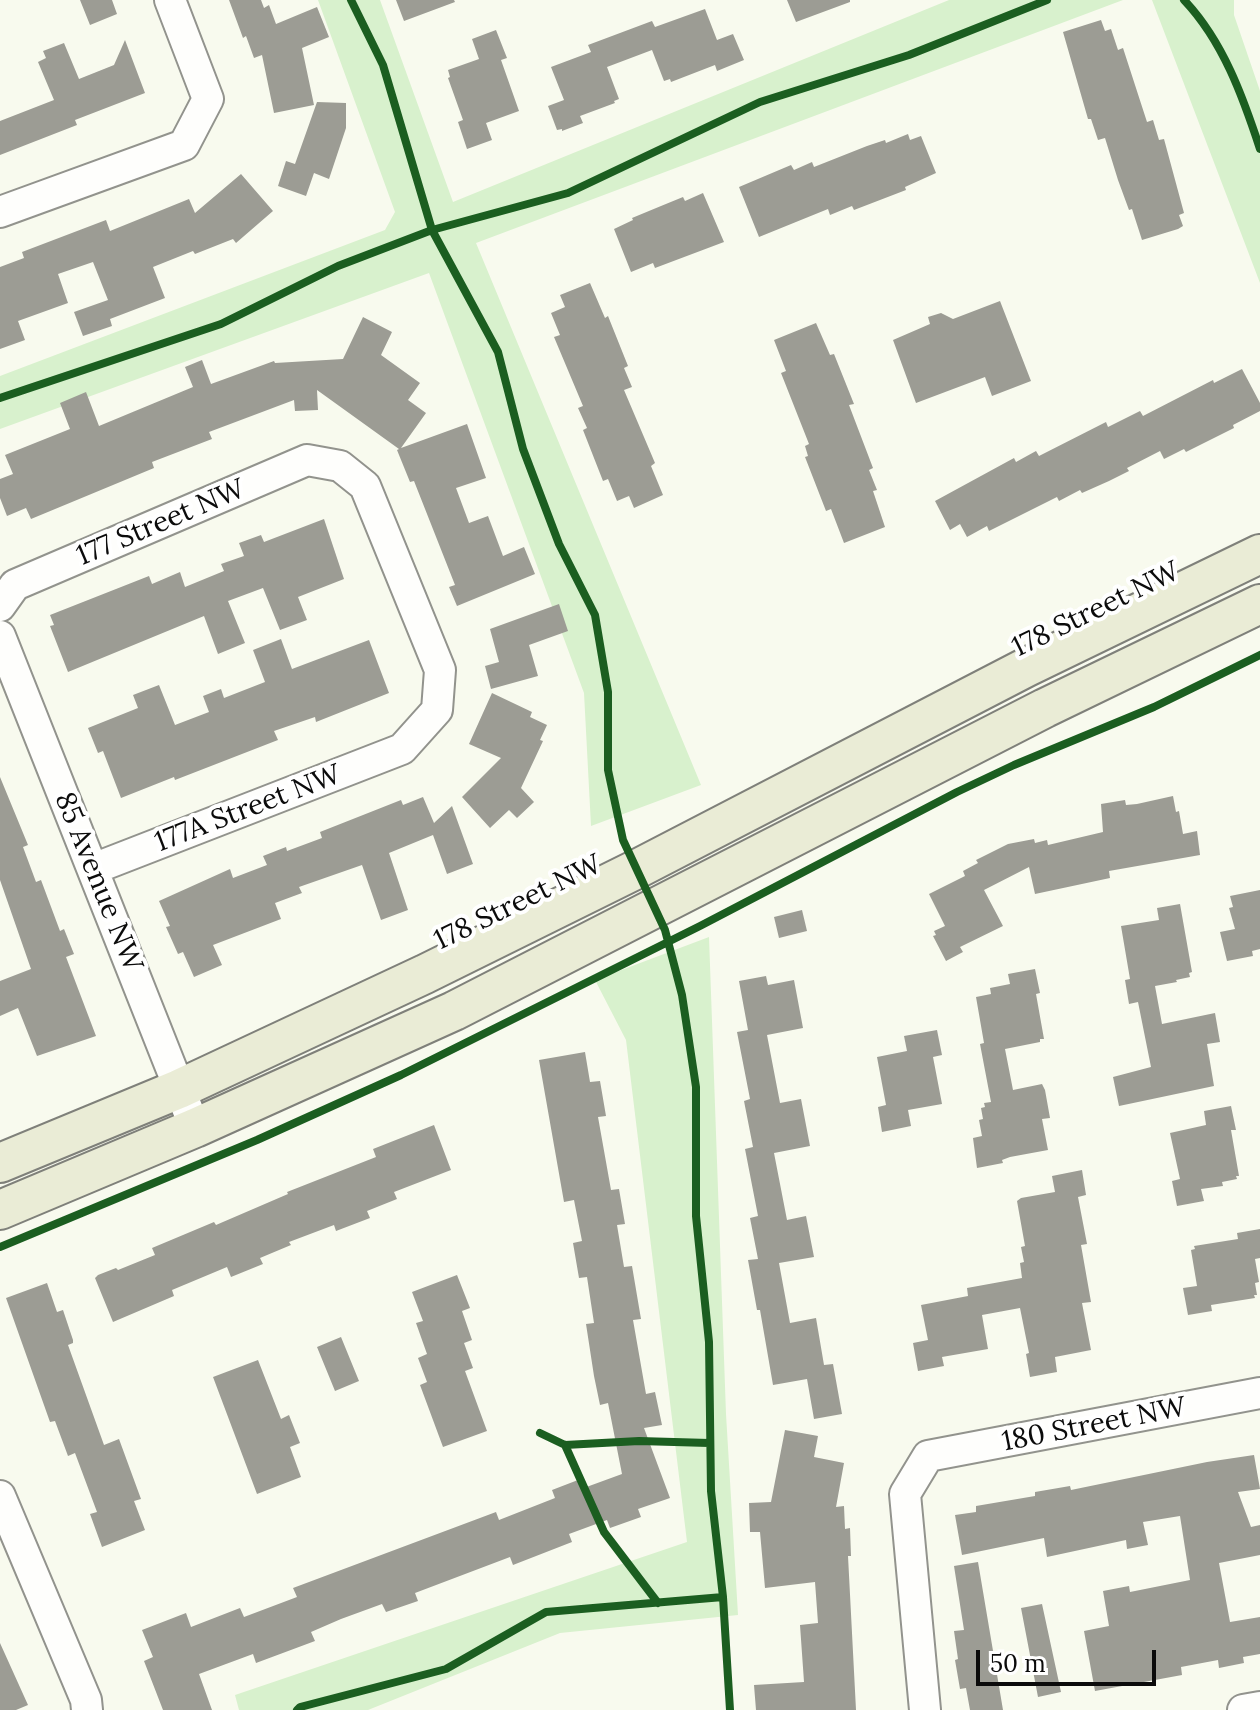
<!DOCTYPE html>
<html>
<head>
<meta charset="utf-8">
<style>
	body { margin:0 }
	#map { position:relative; width:1260px; height:1710px; overflow:hidden; background:#f8faee; font-family:Lora,serif }
	canvas { display:block }
	.scale { position:absolute; left:976px; top:1650px; width:180px; height:36px; box-sizing:border-box; border:4px solid #0b0b0b; border-top:0; padding-left:10px; font-size:24px; line-height:28px; white-space:nowrap; color:#0b0b0b; -webkit-text-stroke:6px #fff; paint-order:stroke }
</style>
</head>
<body>
<div id="map">
<canvas width="1260" height="1710"></canvas>
<div class="scale">50 m</div>
</div>
<script>
const c = document.querySelector('canvas').getContext('2d');
c.lineJoin = 'round';
function fillPath(path, color) {
  c.fillStyle = color;
  c.fill(path, 'evenodd');
}
function stroke(path, color, width, dash) {
  c.strokeStyle = color;
  c.lineWidth = width;
  c.lineCap = dash ? 'butt' : 'round';
  c.setLineDash(dash || []);
  c.stroke(path);
}
function drawText(font, color, halo, rows, align = 'center') {
  c.font = font + ' Lora,serif';
  c.lineWidth = 8;
  c.setLineDash([]);
  c.textBaseline = 'middle';
  c.strokeStyle = halo;
  c.fillStyle = color;
  for (const [text, x, y, turn = 0] of rows) {
    c.save();
    c.translate(x, y);
    c.rotate((+turn || 0) * Math.PI / 180);
    c.textAlign = isNaN(turn) ? turn : align;
    if (halo) c.strokeText(text, 0, 0);
    c.fillText(text, 0, 0);
    c.restore();
  }
}
const green = new Path2D(`
	M318,0H380L453,202L949,0H1123L476,243L701,785L591,826L584,693L429,273L0,429V376L385,230L395,212Z
	M1152,0H1234V15L1260,91V283Z
	M709,937L726,1414L738,1615L560,1633L368,1710H239L235,1695L687,1542L626,1040L595,980Z`);
const building = new Path2D(`
	M80,0H112L117,14L90,25Z
	M229,0H261L264,8L269,5L276,24L317,7L329,37L302,48L314,105L274,113L262,55L254,58L246,36L243,38Z
	M396,0H454L455,2L404,21Z
	M787,0H850V2L796,22Z
	M705,9L717,40L733,34L744,60L717,71L715,65L671,82L670,79L664,81L652,50L607,67L619,99L614,101L615,103L580,116L583,123L562,131V129L557,130L548,106L564,100L551,67L591,52L588,45L652,21L655,27Z
	M1101,20L1105,31L1111,29L1118,50L1123,48L1147,122L1153,120L1159,140L1164,139L1184,213L1179,215L1183,226L1178,229L1142,240L1132,209L1129,210L1118,180L1105,138L1098,140L1091,119H1088L1063,32Z
	M496,30L507,58L501,60L519,111L486,123L492,140L467,149L458,122L463,120L448,78L450,77L448,70L479,59L472,39Z
	M125,40L145,93L75,120L77,125L0,155V121L54,100L38,62L46,58L43,51L64,43L79,79L114,65Z
	M317,102L346,103V128L329,179L314,173L306,196L278,186L286,161L295,164Z
	M908,134L910,140L921,136L936,173L905,187L906,190L854,210L852,206L830,215L828,209L759,237L739,187L791,165L794,170L812,162L814,167L867,146L885,140L886,143Z
	M241,174L273,211L236,243L233,239L195,254L193,251L153,267L165,298L110,319L112,326L83,336L74,312L108,300L93,262L58,274L68,303L18,321L25,340L0,349V267L24,258L22,252L106,220L110,231L189,199L195,213Z
	M703,193L724,242L655,268L653,263L631,272L614,229L633,220L632,218L661,206L683,197L685,201Z
	M590,283L605,318L608,316L628,366L624,368L632,387L624,390L655,463L651,466L663,495L634,508L629,496L617,501L608,479L603,481L583,430L587,428L578,408L583,406L554,337L560,335L551,313L565,307L560,295Z
	M1000,301L1031,381L992,396L985,377L916,403L893,340L930,324L928,317L941,313L953,319Z
	M363,317L392,332L381,355L420,383L408,400L426,413L401,448L467,424L486,478L456,488L469,523L488,516L503,556L524,547L535,574L457,606L449,587L455,585L414,481L410,482L397,450L399,449L317,390L318,410L295,411L294,400L209,432L212,439L152,462L154,468L31,519L26,508L7,516L0,498V479L13,474L5,455L70,429L60,403L86,392L99,426L193,387L185,367L202,360L211,384L274,361L275,363L343,359Z
	M816,323L830,355L834,354L854,404L849,405L873,468L869,470L877,490L873,491L885,527L844,543L831,509L826,511L805,457L808,456L805,446L809,444L781,373L786,371L774,340Z
	M1242,369L1260,403V411L1233,425L1234,428L1186,452L1184,449L1164,459L1160,451L1127,468L1129,471L1109,481L1082,493L1080,490L1059,501L1057,497L989,531L987,526L967,537L960,524L950,530L935,501L1014,458L1016,462L1036,451L1039,456L1106,422L1108,427L1140,411L1143,416L1213,380L1214,383Z
	M324,519L344,579L298,597L307,620L280,630L263,588L228,601L245,643L218,654L204,616L68,672L50,626L54,625L50,615L149,576L152,584L180,572L185,587L224,571L221,564L244,556L239,543L261,535L264,542Z
	M559,604L568,631L529,645L538,676L491,689L485,666L499,662L490,629Z
	M281,639L292,669L369,640L389,693L316,722L315,717L274,731L278,740L175,780L174,777L121,798L103,751L98,753L88,728L138,708L133,695L159,685L175,725L209,712L203,696L221,689L224,698L265,682L253,650Z
	M492,693L532,712L530,717L547,725L540,740L543,741L521,788L534,802L517,818L509,810L490,828L462,797L501,758L469,744Z
	M0,777L28,845L23,847L36,882L41,880L60,931L64,929L74,954L66,957L96,1036L37,1056L18,1008L0,1016V981L31,969L0,880Z
	M1173,796L1176,812L1179,811L1183,834L1197,831L1200,855L1109,871L1110,878L1035,894L1029,867L984,890L1003,926L960,947L963,952L946,961L933,936L936,935L934,931L945,926L929,894L965,876L963,871L978,863L976,860L1008,844L1034,839L1035,843L1047,840L1048,845L1103,832L1101,804L1125,800L1126,805L1137,804Z
	M423,797L434,823L452,806L473,864L447,874L433,835L389,853L408,910L381,920L362,865L299,887L302,893L275,903L281,919L213,945L222,965L194,977L183,952L178,954L166,927L170,926L159,901L230,869L233,878L267,865L263,856L286,847L287,851L322,838L320,832L401,800L403,805Z
	M1260,890V949L1252,951L1253,956L1227,961L1220,932L1235,929L1229,908L1233,907L1230,896Z
	M1180,904L1192,972L1189,973L1190,977L1176,980L1177,982L1155,986L1162,1024L1215,1013L1220,1042L1207,1044L1214,1086L1119,1106L1113,1077L1151,1067L1138,1002L1129,1004L1125,980L1130,979L1121,926L1159,920L1157,908Z
	M802,910L807,931L779,938L774,917Z
	M1035,969L1040,993L1036,994L1044,1039H1040V1042L1005,1049L1013,1090L1042,1084L1045,1090L1050,1118L1042,1119L1048,1150L1010,1157L1002,1160L1003,1163L977,1168L973,1138L982,1136L979,1120L983,1119L981,1108L985,1107L984,1103L991,1102L980,1044L984,1043L976,997L991,994L990,988L1010,984L1008,974Z
	M766,976L768,985L794,980L803,1028L767,1035L780,1103L801,1099L810,1146L774,1153L787,1220L806,1216L814,1257L779,1263L790,1323L816,1318L824,1365L833,1364L842,1414L814,1419L807,1379L773,1385L760,1310H757L748,1260L758,1259L750,1218L758,1216L745,1149L753,1147L744,1101L750,1099L737,1032L748,1030L739,981Z
	M937,1030L942,1055L933,1057L942,1104L908,1110L911,1126L882,1132L878,1107L886,1105L877,1057L907,1051L904,1036Z
	M585,1052L590,1082L600,1081L606,1116L598,1117L611,1190L619,1189L625,1224L617,1225L624,1267L632,1266L641,1319L633,1320L646,1394L655,1392L662,1425L644,1428L670,1498L638,1509L641,1517L610,1528L607,1520L569,1534L572,1542L513,1565L510,1557L415,1593L418,1601L386,1612L382,1604L341,1619L311,1632L315,1641L256,1663L253,1654L199,1674L212,1710H163L144,1661L153,1657L142,1630L186,1613L191,1627L240,1608L244,1617L297,1597L293,1588L496,1512L499,1520L555,1498L552,1490L578,1480L581,1489L622,1474L608,1403L600,1405L594,1376L586,1324L594,1323L587,1277L579,1278L573,1243L582,1241L574,1200L564,1202L539,1060Z
	M1231,1106L1236,1130H1231L1239,1176H1236L1237,1179L1222,1182L1223,1186L1201,1189L1204,1201L1177,1206L1172,1181L1180,1179L1170,1133L1206,1125L1204,1111Z
	M434,1125L451,1170L394,1192L397,1199L367,1211L370,1218L336,1231L334,1225L289,1242L291,1245L260,1258L263,1264L231,1277L227,1267L172,1290L174,1296L113,1322L95,1278L98,1275L116,1268L118,1270L155,1255L152,1248L214,1222L216,1225L288,1194L287,1192L376,1157L373,1149Z
	M1082,1170L1086,1195L1078,1197L1087,1244L1081,1245L1091,1302L1082,1303L1091,1350L1055,1357L1057,1372L1030,1377L1026,1354L1029,1353L1020,1308L982,1315L988,1349L942,1357L944,1366L918,1371L913,1343L928,1340L921,1305L968,1296L967,1288L1022,1278L1020,1263L1024,1262L1021,1247L1025,1246L1017,1201L1021,1198L1055,1192L1052,1176Z
	M1260,1229V1258L1255,1259L1259,1282L1255,1283L1257,1295H1254L1255,1298L1211,1305L1212,1311L1188,1315L1183,1288L1197,1286L1191,1250L1195,1249L1194,1246L1238,1239L1237,1233Z
	M457,1275L470,1308L462,1311L472,1340L464,1343L473,1368L465,1371L487,1431L443,1447L420,1385L427,1382L418,1358L427,1354L416,1323L423,1321L412,1292Z
	M47,1283L57,1312L63,1310L73,1340V1343L68,1345L104,1445L119,1439L141,1499L134,1501L145,1530L102,1547L90,1514L97,1512L75,1453L68,1456L55,1421L50,1422L6,1298Z
	M341,1337L359,1381L335,1391L317,1347Z
	M258,1360L281,1419L289,1415L300,1443L290,1447L301,1477L257,1494L213,1377Z
	M785,1430L818,1436L814,1457L844,1463L836,1507L844,1506L845,1529L850,1528L851,1556H848L856,1710H756L754,1685L804,1682L800,1625L818,1623L815,1582L765,1588L760,1532H750L749,1503L771,1502Z
	M1254,1455L1260,1489L1238,1492L1251,1527L1260,1525V1555L1219,1563L1230,1622L1260,1617V1654L1243,1657L1244,1663L1219,1668L1218,1660L1181,1667L1182,1675L1095,1691L1084,1631L1109,1626L1103,1591L1129,1586L1130,1592L1190,1580L1180,1516L1143,1522L1148,1545L1127,1549L1126,1540L1047,1557L1044,1538L962,1555L955,1515L976,1512V1506L1035,1496V1492L1070,1486L1071,1490L1207,1462Z
	M978,1562L1003,1710H970L966,1688L960,1689L955,1660L958,1659L954,1631L964,1630L954,1566Z
	M1042,1604L1061,1692L1038,1697L1021,1608Z
	M0,1643L28,1705L16,1710H0Z`);
const minor = new Path2D(`
	M0,212L184,145L208,99L170,0
	M0,606L15,585L307,460L340,466L365,486L440,670L437,710L402,749L93,869
	M0,636L195,1128
	M0,1496L86,1700L87,1710
	M925,1710L905,1494L928,1456L1260,1393
	M1243,1710L1260,1707`);
const major = new Path2D(`
	M0,1163L179,1089L425,974L637,869L1027,667L1260,554
	M0,1210L195,1128L454,1011L1045,708L1260,604`);
const cycleway = new Path2D(`
	M351,0L383,65L432,230L498,352L523,449L559,544L595,615L608,692V770L623,840L665,930L682,995L696,1087V1216L709,1342L711,1491L723,1597L730,1710
	M1184,0C1223,41 1243,97 1260,149
	M0,398L221,324L338,266L432,230L568,193L760,102L909,55L1047,0
	M0,1247L257,1140L401,1075L700,926L957,792L1014,765L1154,707L1260,655
	M540,1433L565,1445L639,1441L709,1443
	M565,1445L604,1532L658,1603
	M297,1710L300,1707L446,1669L546,1612L723,1597`);
const streetNames = [
	["177 Street NW",161,523,-23],
	["178 Street NW",1096,610,-26],
	["177A Street NW",248,809,-21],
	["85 Avenue NW",98,882,68],
	["178 Street NW",518,903,-26],
	["180 Street NW",1094,1425,-11]
];
fillPath(green, '#d8f1cd');
fillPath(building, '#9c9c94');
stroke(minor, '#92938d', 34);
stroke(major, '#7f807a', 42);
stroke(minor, '#fefefc', 30);
stroke(major, '#eaecd6', 38);
stroke(cycleway, '#1b5e20', 8);
drawText('28px', '#0b0b0b', '#fff', streetNames);
</script>
</body>
</html>
